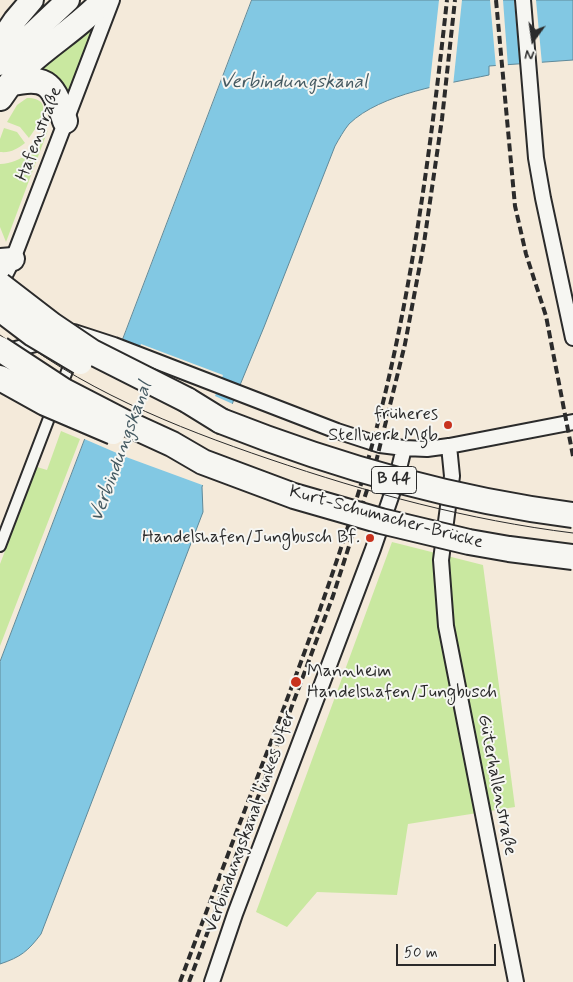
<!DOCTYPE html>
<html>
<head>
<meta charset="utf-8">
<style>
	body { margin:0 }
	#map { position:relative; width:573px; height:982px; overflow:hidden; background:#f4eada; font-family:Mynerve,sans-serif }
	canvas { display:block }
	.north { position:absolute; left:508px; top:15px; width:50px; height:50px; -webkit-text-stroke:4px #f6f6f2; paint-order:stroke; rotate:194deg; font-size:14px; font-weight:700; line-height:20px; text-align:center; color:#2b2b2b }
	.north::after { content:''; display:block; margin:auto; width:18px; height:22px; background:#2b2b2b; clip-path:polygon(50% 0,100% 100%,50% 72%,0 100%) }
	.scale { position:absolute; left:396px; top:944px; width:100px; height:22px; box-sizing:border-box; border:2px solid #2b2b2b; border-top:0; padding-left:6px; font-size:15px; line-height:18px; white-space:nowrap; color:#2b2b2b; -webkit-text-stroke:4px #f6f6f2; paint-order:stroke }
</style>
</head>
<body>
<div id="map">
<canvas width="573" height="982"></canvas>
<div class="north">N</div>
<div class="scale">50 m</div>
</div>
<script>
const c = document.querySelector('canvas').getContext('2d');
c.lineJoin = 'round';
function fillPath(path, color) {
  c.fillStyle = color;
  c.fill(path, 'evenodd');
}
function stroke(path, color, width, dash) {
  c.strokeStyle = color;
  c.lineWidth = width;
  c.lineCap = dash ? 'butt' : 'round';
  c.setLineDash(dash || []);
  c.stroke(path);
}
function drawText(font, color, halo, rows, align = 'center') {
  c.font = font + ' Mynerve,sans-serif';
  c.lineWidth = 4;
  c.setLineDash([]);
  c.textBaseline = 'middle';
  c.strokeStyle = halo;
  c.fillStyle = color;
  for (const [text, x, y, turn = 0] of rows) {
    c.save();
    c.translate(x, y);
    c.rotate((+turn || 0) * Math.PI / 180);
    c.textAlign = isNaN(turn) ? turn : align;
    if (halo) c.strokeText(text, 0, 0);
    c.fillText(text, 0, 0);
    c.restore();
  }
}
const green = new Path2D(`
	M99,18L67,101L31,74Z
	M27,98C57,98 38,126 29,138L20,127L7,122L17,105Z
	M4,128L17,132L25,143C17,149 11,153 0,152V139Z
	M48,130L6,242L0,227V164C23,163 36,148 48,130Z
	M61,431L80,439L0,646V564L37,467L47,470Z
	M392,542L483,565L515,807L408,824L397,895L317,892L287,927L256,912Z`);
const water = new Path2D(`
	M252,0H573V60L489,66V75C447,84 381,93 349,124C344,130 339,139 335,146L264,327L233,402L202,487L203,512L41,934C28,951 21,957 0,964V662Z`);
const pier = new Path2D(`
	M439,0H462L453,86L429,91Z
	M490,0H503L508,67L496,68Z
	M514,0H536L542,64L520,66Z
	M141,344L223,375L215,396L235,405L205,486L126,457L82,438L117,347L136,357Z`);
const pedestrian = new Path2D(`
	M60,389L73,356
	M0,546L54,405`);
const minor = new Path2D(`
	M523,0L536,158L543,198L573,338
	M0,285L13,259L112,0
	M74,332L114,345L337,431L380,445L404,448L427,449L449,446L573,422
	M3,352L48,341
	M449,446L452,476L441,560L446,626L516,982
	M212,982L235,914L373,549L395,485L404,448`);
const primary = new Path2D(`
	M0,42L15,20L32,0
	M0,64L68,0
	M0,260L13,259`);
const trunk = new Path2D(`
	M10,84C49,74 54,87 65,121
	M0,98C8,86 16,75 27,65C52,42 81,25 104,0
	M187,400L221,421`);
const tram = new Path2D(`
	M0,324C77,388 175,427 269,459C369,493 468,520 573,533
	M0,335L41,363`);
const rail = new Path2D(`
	M496,0L515,206L526,254L546,316L573,456
	M180,982C210,902 240,822 271,742C306,649 341,556 368,460C410,310 430,155 447,0
	M189,982L333,596L376,462L405,344L424,243L442,119L455,0`);
const trunkBridge = new Path2D(`
	M0,285L52,325L92,352L187,400
	M0,309L33,334L80,362
	M0,349L64,391L124,422L172,444L203,462L294,496L381,521L469,542L509,549L573,557
	M0,378L45,403L113,432
	M221,421C335,466 452,500 573,515`);
const markers = [
	[448,425,5,"#c8321e"],
	[370,538,5,"#c8321e"],
	[296,682,6,"#c8321e"]
];
const shields = [
	[394,480,45]
];
const shieldNames = [
	["B 44",394,480]
];
const streetNames = [
	["Hafenstraße",40,134,-69],
	["Kurt-Schumacher-Brücke",386,518,15],
	["Güterhallenstraße",496,785,79],
	["Verbindungskanal, linkes Ufer",251,822,-70]
];
const poiNames = [
	["früheres",438,415],
	["Stellwerk Mgb",438,436],
	["Handelshafen/Jungbusch Bf.",360,538],
	["Mannheim",307,672,"left"],
	["Handelshafen/Jungbusch",307,693,"left"]
];
const waterNames = [
	["Verbindungskanal",294,83],
	["Verbindungskanal",122,452,-70]
];
fillPath(green, '#c9e8a0');
fillPath(water, '#82c8e3');
stroke(water, '#5f8999', 1);
fillPath(pier, '#f4eada');
stroke(pedestrian, '#2b2b2b', 14);
stroke(minor, '#2b2b2b', 18);
stroke(primary, '#2b2b2b', 26);
stroke(trunk, '#2b2b2b', 28);
stroke(pedestrian, '#f6f6f2', 10);
stroke(minor, '#f6f6f2', 14);
stroke(primary, '#f6f6f2', 22);
stroke(trunk, '#f6f6f2', 24);
stroke(tram, '#2b2b2b', 1);
stroke(rail, '#2b2b2b', 4, [8, 4]);
stroke(trunkBridge, '#2b2b2b', 28, []);
stroke(trunkBridge, '#f6f6f2', 24);
for (const [x, y, r, color] of markers) {
  const dot = new Path2D();
  dot.arc(x, y, r, 0, 2 * Math.PI);
  c.fillStyle = color;
  c.fill(dot);
  stroke(dot, '#f6f6f2', 2);
}
for (const [x, y, w] of shields) {
  const box = new Path2D();
  box.roundRect(x - w / 2, y - 13.5, w, 27, 4);
  c.fillStyle = '#f6f6f2';
  c.fill(box);
  stroke(box, '#2b2b2b', 1);
}
drawText('bold 16px', '#2b2b2b', null, shieldNames);
drawText('18px', '#2b2b2b', '#f6f6f2', streetNames);
drawText('18px', '#2b2b2b', '#f6f6f2', poiNames, 'right');
drawText('italic 19px', '#455a62', '#f6f6f2', waterNames);
</script>
</body>
</html>
